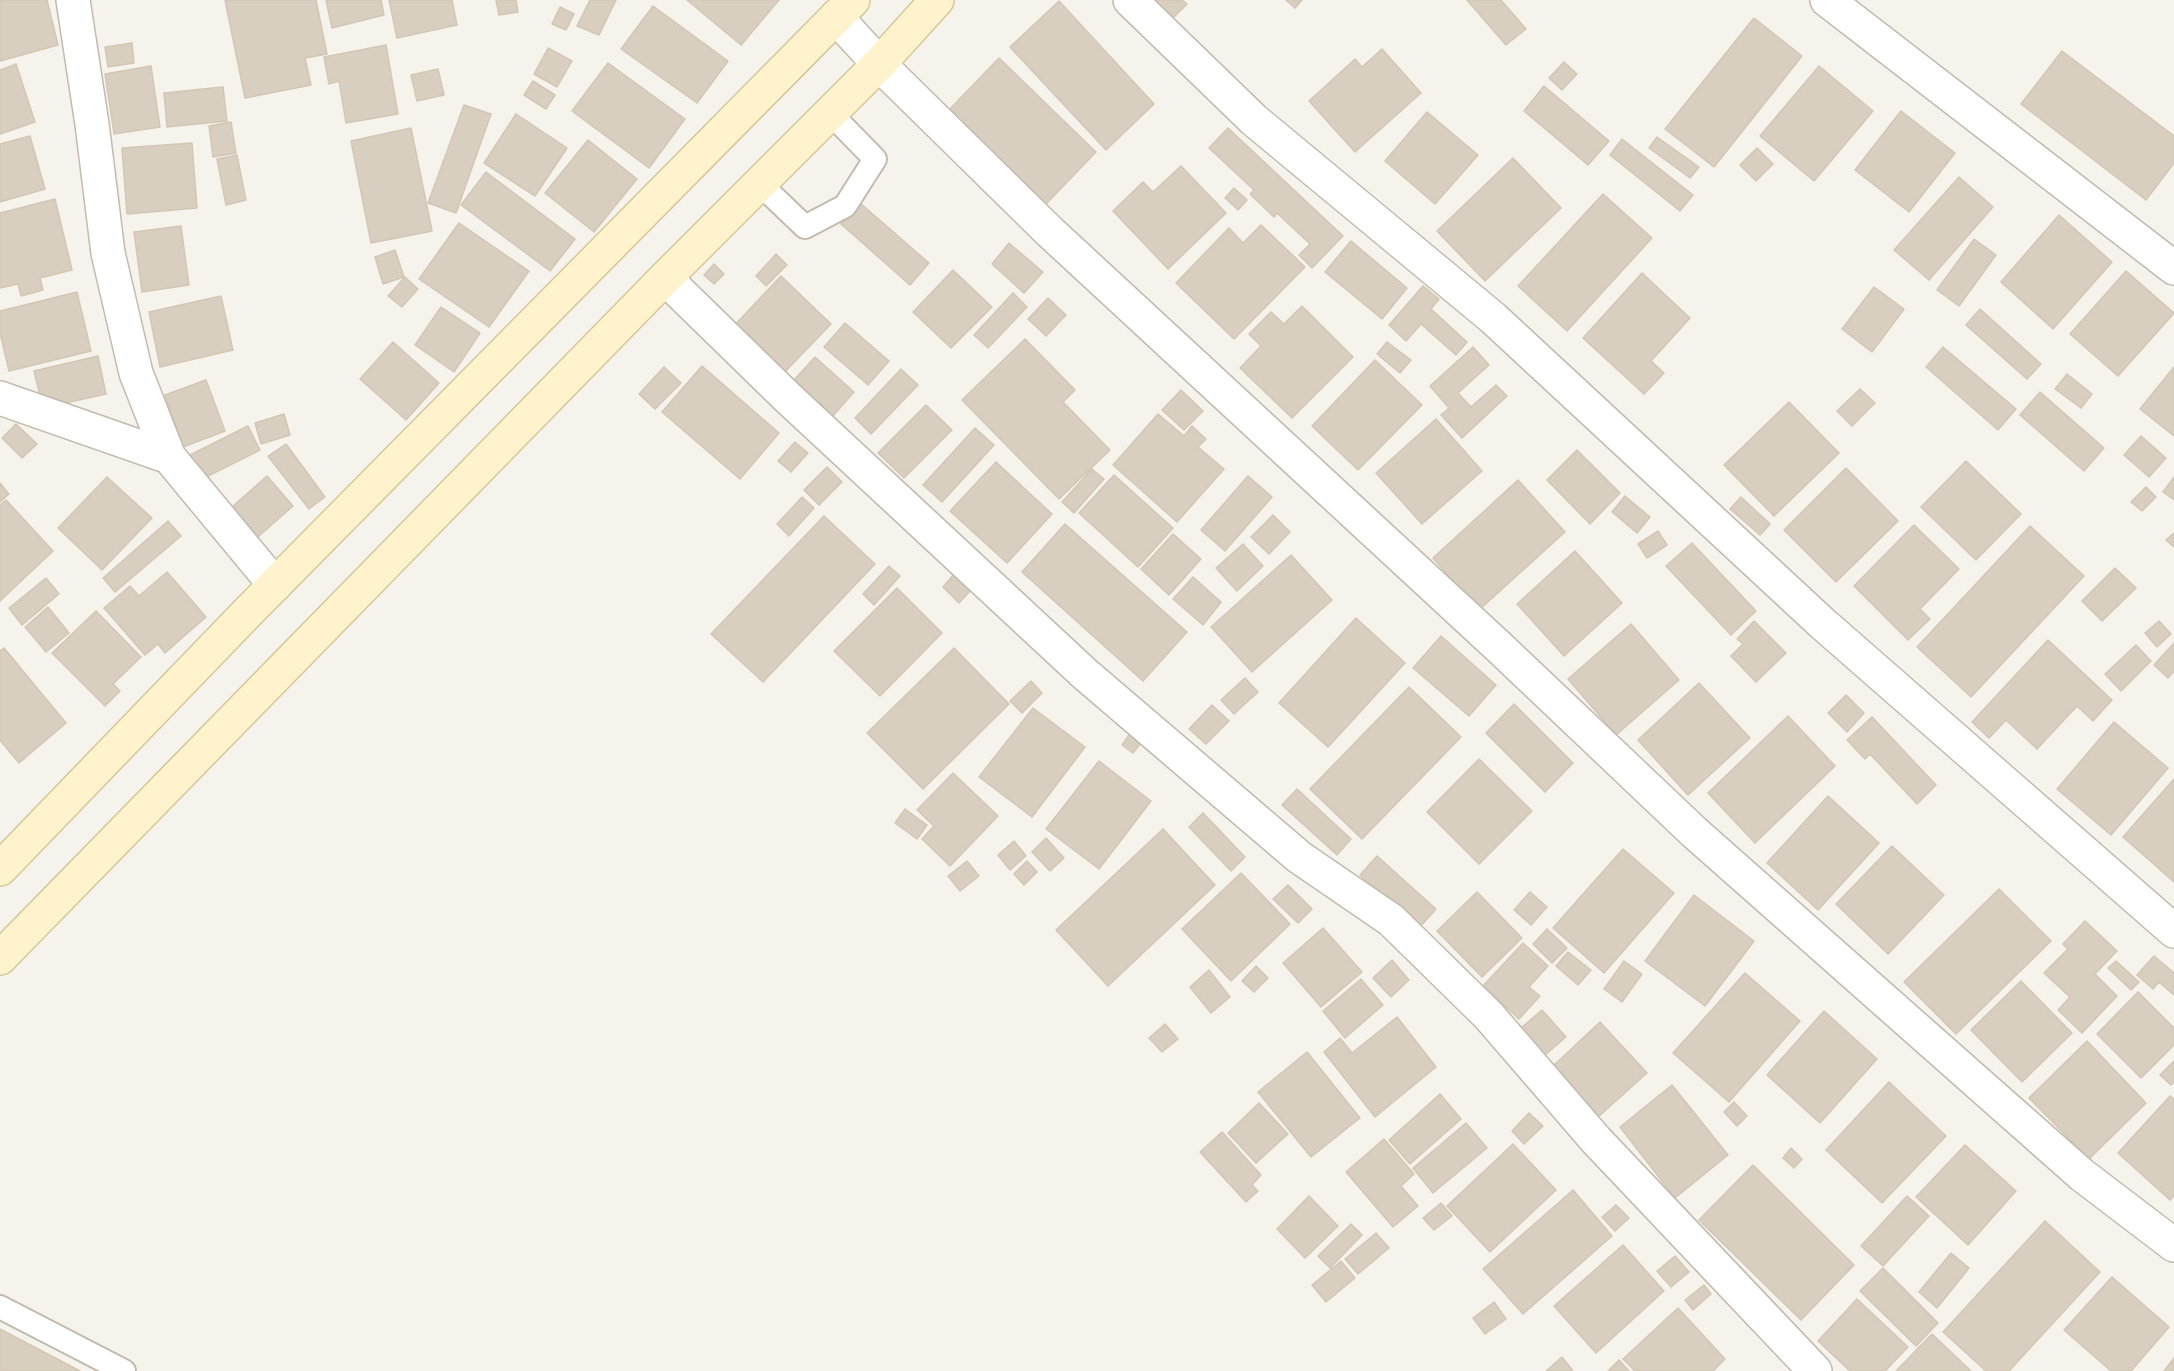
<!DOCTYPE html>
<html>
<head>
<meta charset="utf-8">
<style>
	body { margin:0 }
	canvas { display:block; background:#f6f3ec }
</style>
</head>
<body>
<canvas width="2174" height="1371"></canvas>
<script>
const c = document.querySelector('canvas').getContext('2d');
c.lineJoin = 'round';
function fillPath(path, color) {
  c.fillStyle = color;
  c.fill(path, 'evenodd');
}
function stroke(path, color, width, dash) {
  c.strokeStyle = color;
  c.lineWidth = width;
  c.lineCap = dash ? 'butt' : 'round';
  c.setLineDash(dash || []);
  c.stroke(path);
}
const building = new Path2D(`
	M0,0H47L58,45L0,61Z
	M225,0H316L327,54L305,58L311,85L245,98Z
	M326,0H381L384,15L332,28Z
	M389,0H452L457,25L397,38Z
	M496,0H516L518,12L499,15Z
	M590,0H616L599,35L577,26Z
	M687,0H779L741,45Z
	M1144,0H1182L1187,4L1168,23Z
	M1286,0H1302L1295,8Z
	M1467,0H1501L1526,29L1506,45Z
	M1059,1L1154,104L1106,150L1010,47Z
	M653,6L728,61L697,103L621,49Z
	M560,7L574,14L566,30L552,24Z
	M1754,18L1802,56L1714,167L1665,129Z
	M132,43L134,63L108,67L105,47Z
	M386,45L398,114L346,123L339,81L329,84L324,57Z
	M548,48L572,61L557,87L534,74Z
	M1382,49L1421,93L1355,152L1309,101L1355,59L1362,67Z
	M2062,51L2174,136V163L2146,200L2021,104Z
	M999,58L1096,152L1046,204L949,110Z
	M1564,62L1577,74L1562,90L1549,78Z
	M608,63L685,119L649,168L572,111Z
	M16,64L35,122L0,134V70Z
	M151,66L160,127L114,134L105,74Z
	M1819,66L1873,111L1814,181L1760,136Z
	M438,69L444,95L417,101L411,75Z
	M533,81L555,95L546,109L524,95Z
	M1544,86L1609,141L1588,165L1524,111Z
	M223,87L227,121L167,127L164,93Z
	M464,105L491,114L456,213L428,203Z
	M1901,111L1955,153L1909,212L1855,170Z
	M1427,112L1478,155L1435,204L1385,161Z
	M516,114L567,148L535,196L484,163Z
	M231,122L236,153L213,157L209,126Z
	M411,128L432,231L371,243L351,141Z
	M1228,128L1343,236L1312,268L1299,255L1310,244L1277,213L1274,217L1250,194L1254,190L1209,148Z
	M30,136L45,189L0,202V144Z
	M1657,137L1699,167L1690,178L1649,148Z
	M1622,139L1693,195L1680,211L1610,155Z
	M588,140L637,179L594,232L545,193Z
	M192,143L197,208L127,214L122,148Z
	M1757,148L1773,164L1756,181L1740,165Z
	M237,155L246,200L226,205L217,159Z
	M1513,158L1561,208L1485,281L1437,231Z
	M1181,166L1226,213L1168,269L1113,211L1143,182L1153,192Z
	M486,172L575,239L550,271L461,205Z
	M1959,177L1993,207L1929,280L1894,250Z
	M1234,188L1247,200L1238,210L1225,198Z
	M1603,194L1652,238L1567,331L1518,286Z
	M55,199L72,270L40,278L43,290L21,296L18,284L0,288V213Z
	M860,203L929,263L910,285L841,224Z
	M2059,215L2112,262L2053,329L2001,282Z
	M459,223L529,271L489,327L419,279Z
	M1261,225L1305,267L1234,339L1176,283L1229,228L1243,243Z
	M181,226L189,285L142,292L134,232Z
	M1974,239L1996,255L1959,306L1937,290Z
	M1351,241L1407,288L1382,319L1325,272Z
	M1009,243L1043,272L1024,293L992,264Z
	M395,250L404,277L383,284L375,257Z
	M776,254L787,265L766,286L756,276Z
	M714,264L724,274L714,284L704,275Z
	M953,270L992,307L951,348L913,312Z
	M2126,271L2174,313L2118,376L2070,334Z
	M1642,273L1690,318L1651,361L1664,373L1644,394L1583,338Z
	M781,276L831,324L779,378L730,330Z
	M405,277L418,289L402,307L388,296Z
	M1423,286L1439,299L1431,309L1467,342L1456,355L1421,324L1406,341L1389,325Z
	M1874,287L1904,309L1872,352L1842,329Z
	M77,292L91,351L9,371L0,333V311Z
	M1013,293L1027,307L988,348L974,335Z
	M221,296L233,350L160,367L149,312Z
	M1048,298L1066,315L1046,336L1028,319Z
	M1302,306L1353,357L1292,418L1240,368L1261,346L1249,334L1271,312L1284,324Z
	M441,307L480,333L454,372L415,345Z
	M1980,309L2041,364L2027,379L1966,325Z
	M845,323L889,361L868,385L824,347Z
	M1025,339L1075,390L1063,402L1110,450L1059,499L962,400Z
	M393,342L439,383L406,420L360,379Z
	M1387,342L1411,360L1400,373L1377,354Z
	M1473,347L1489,365L1458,393L1471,407L1496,385L1507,396L1462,438L1441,415L1449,408L1430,386Z
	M1943,347L2016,409L1998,430L1926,367Z
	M98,356L106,394L43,408L34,371Z
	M815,357L854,392L833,416L794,380Z
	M1375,360L1422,405L1358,470L1312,426Z
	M702,366L779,433L740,479L662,412Z
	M664,367L681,383L655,409L639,394Z
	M2174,367V436L2140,409Z
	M901,369L918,385L871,434L855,418Z
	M2067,374L2092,394L2081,408L2055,389Z
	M206,380L225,431L183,447L165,395Z
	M1860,389L1875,403L1852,426L1837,411Z
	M1181,390L1203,411L1184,430L1162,410Z
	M2040,392L2104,448L2084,471L2020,415Z
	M1789,402L1839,453L1774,516L1724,465Z
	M926,405L952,430L904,478L878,453Z
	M284,414L290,435L261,444L255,423Z
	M1158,414L1184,436L1192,426L1206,439L1198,447L1224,469L1177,522L1113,465Z
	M1436,419L1482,471L1422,524L1376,473Z
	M16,424L37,444L22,458L2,438Z
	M248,426L260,450L198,481L186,457Z
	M975,428L994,445L942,502L923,485Z
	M2141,436L2166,458L2149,477L2124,455Z
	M795,442L808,453L791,472L778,461Z
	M286,444L325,497L309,509L268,456Z
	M1577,450L1620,493L1590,524L1547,480Z
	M1966,461L2021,514L1976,560L1921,507Z
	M996,462L1052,514L1007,563L950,511Z
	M827,467L842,482L819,505L804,490Z
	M1846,468L1898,521L1836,582L1784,530Z
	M1092,469L1104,479L1074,513L1062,502Z
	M1114,475L1173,528L1138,567L1079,513Z
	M267,476L293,506L251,543L225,513Z
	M1248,476L1272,497L1225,551L1201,530Z
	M107,477L152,518L102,570L58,528Z
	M2174,477V500L2163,492Z
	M1518,480L1565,532L1479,610L1433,558Z
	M0,483L9,494L0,502Z
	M2146,487L2156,497L2142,511L2131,502Z
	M1625,496L1650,517L1637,533L1612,512Z
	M802,497L814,508L789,536L777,524Z
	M1741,497L1770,524L1760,535L1730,509Z
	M6,500L53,551L0,601V505Z
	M1273,515L1290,532L1269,554L1251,537Z
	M824,516L875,564L763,682L711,634Z
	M168,521L181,536L115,592L103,578Z
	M1065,524L1187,632L1143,681L1022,572Z
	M1914,525L1959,569L1920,609L1930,619L1908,640L1854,586Z
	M2030,526L2084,576L1971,697L1917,647Z
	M1658,531L1667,545L1647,558L1638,544Z
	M2174,533V547L2166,540Z
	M1173,534L1201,559L1169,595L1141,569Z
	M1692,543L1756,611L1731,635L1666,566Z
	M1243,544L1263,566L1237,591L1216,568Z
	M1575,551L1622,603L1564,656L1517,604Z
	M1291,555L1332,600L1252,672L1211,627Z
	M889,566L900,576L874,605L863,594Z
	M2115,568L2136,588L2102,621L2082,601Z
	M167,572L206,617L165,653L158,644L145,655L104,608L130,586L139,596Z
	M955,573L972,589L959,603L943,587Z
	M1193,577L1221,602L1203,625L1173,599Z
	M46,578L59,594L22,625L9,608Z
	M897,588L942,633L880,696L834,651Z
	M48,607L69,633L46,652L25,627Z
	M96,611L141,657L113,684L120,691L105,706L52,653Z
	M1356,618L1405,663L1328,747L1279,703Z
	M1754,621L1786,653L1756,682L1731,656L1743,644L1737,639Z
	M2159,621L2171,634L2157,647L2145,633Z
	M1631,624L1679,680L1616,735L1568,679Z
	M1441,636L1496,685L1469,716L1413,668Z
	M2048,640L2112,700L2093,721L2077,706L2037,749L2006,720L1989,738L1972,722Z
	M2174,643V671L2168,678L2154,665Z
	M2136,645L2151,661L2121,691L2105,674Z
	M4,648L66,723L19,763L0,740V651Z
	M954,648L1009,704L923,789L867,733Z
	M1245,678L1258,692L1234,714L1221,700Z
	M1031,681L1042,693L1022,713L1010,701Z
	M1699,683L1750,738L1688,795L1638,740Z
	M1409,687L1461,737L1362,839L1310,789Z
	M1846,695L1864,713L1847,732L1828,713Z
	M1514,704L1573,763L1545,792L1486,733Z
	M1212,705L1229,721L1206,744L1189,729Z
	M1033,708L1085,747L1032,817L979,777Z
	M1788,716L1835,766L1755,843L1708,793Z
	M1872,717L1936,785L1917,804L1870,754L1865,759L1847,740Z
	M2114,722L2168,768L2111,835L2057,789Z
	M1131,732L1143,740L1133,753L1122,745Z
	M1479,759L1532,811L1479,864L1427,812Z
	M1099,761L1151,801L1099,869L1046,829Z
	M953,773L998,816L950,866L922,839L934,826L917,810Z
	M2174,779V882L2123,837Z
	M1297,789L1351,839L1337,855L1282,805Z
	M1828,796L1879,843L1818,910L1767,863Z
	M905,809L927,825L917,839L895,823Z
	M1203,813L1245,857L1231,871L1189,827Z
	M1163,829L1215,885L1108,986L1056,930Z
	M1046,838L1064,858L1050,871L1032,852Z
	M1014,841L1026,856L1010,870L998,855Z
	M1892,846L1944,895L1888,954L1836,904Z
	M1623,849L1674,893L1604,973L1553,928Z
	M1377,856L1436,909L1419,928L1360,875Z
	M967,861L979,876L960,891L948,876Z
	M1027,861L1037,872L1024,885L1014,874Z
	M1241,873L1290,924L1231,981L1182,929Z
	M1288,885L1312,909L1298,923L1273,899Z
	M1999,889L2051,941L1956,1034L1904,982Z
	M1477,892L1522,938L1482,977L1437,931Z
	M1530,892L1547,907L1531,925L1514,910Z
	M1694,895L1754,941L1705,1006L1645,961Z
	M2085,921L2117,951L2095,974L2117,996L2082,1033L2058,1010L2070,997L2044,973L2068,949L2063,944Z
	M1323,928L1362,972L1321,1007L1283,963Z
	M1547,929L1567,948L1552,963L1533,944Z
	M1523,943L1548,966L1529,987L1540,996L1519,1019L1483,986Z
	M1568,952L1591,970L1578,985L1556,966Z
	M2154,956L2174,973V995L2159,982L2153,989L2137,975Z
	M1392,960L1409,980L1391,997L1373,978Z
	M1624,961L1642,974L1622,1002L1604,989Z
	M2116,961L2139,982L2131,990L2108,968Z
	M1256,966L1268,978L1254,992L1242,981Z
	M1209,970L1230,997L1211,1013L1190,987Z
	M1745,973L1800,1021L1729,1102L1673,1053Z
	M1361,979L1383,1005L1345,1038L1323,1011Z
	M2021,981L2072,1033L2022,1082L1971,1030Z
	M2138,992L2174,1028V1045L2141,1078L2097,1034Z
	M1542,1010L1566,1037L1537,1062L1514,1034Z
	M1824,1011L1877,1059L1820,1123L1767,1075Z
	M1397,1017L1436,1067L1375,1117L1324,1052L1340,1038L1352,1053Z
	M1600,1022L1647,1073L1598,1117L1552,1067Z
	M1165,1024L1178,1039L1162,1052L1149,1038Z
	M2087,1041L2146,1103L2089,1159L2029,1098Z
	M1307,1052L1360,1118L1311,1157L1258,1092Z
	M2174,1061V1082L2171,1085L2160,1075Z
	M1889,1082L1946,1136L1882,1203L1826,1150Z
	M1672,1085L1728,1155L1675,1198L1620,1127Z
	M1440,1094L1461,1119L1410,1164L1389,1140Z
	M2170,1096L2174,1099V1196L2170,1200L2118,1153Z
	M1734,1102L1747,1116L1737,1126L1724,1112Z
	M1259,1103L1288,1134L1256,1163L1228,1133Z
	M1529,1113L1543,1126L1524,1144L1512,1131Z
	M1466,1123L1487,1148L1433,1193L1413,1168Z
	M1222,1132L1261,1175L1252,1185L1258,1191L1246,1202L1200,1152Z
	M1384,1139L1414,1174L1401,1186L1418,1206L1393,1227L1346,1172Z
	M1513,1144L1556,1190L1490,1252L1447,1206Z
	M1965,1145L2016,1191L1968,1245L1916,1197Z
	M1791,1148L1802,1159L1794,1168L1783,1158Z
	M1753,1165L1854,1265L1801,1320L1699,1220Z
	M1573,1190L1612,1236L1523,1314L1483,1269Z
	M1309,1196L1338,1226L1305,1258L1277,1229Z
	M1907,1196L1929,1216L1883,1266L1861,1246Z
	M1441,1203L1452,1216L1434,1230L1423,1218Z
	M1616,1205L1629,1218L1615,1231L1602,1217Z
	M2045,1221L2100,1272L2009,1371H1986L1943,1332Z
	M1351,1224L1362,1235L1330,1268L1318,1256Z
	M1376,1233L1389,1248L1358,1274L1345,1259Z
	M1623,1245L1664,1291L1596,1353L1554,1306Z
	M1951,1253L1969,1268L1937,1308L1919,1292Z
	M1675,1256L1689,1272L1671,1287L1657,1271Z
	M1341,1261L1355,1278L1326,1302L1312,1285Z
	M1883,1268L1938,1323L1916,1346L1860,1291Z
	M2112,1277L2169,1327L2131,1371H2111L2064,1330Z
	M1704,1285L1711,1294L1693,1310L1685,1300Z
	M1857,1299L1908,1347L1885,1371H1850L1818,1341Z
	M1494,1302L1506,1319L1485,1334L1473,1318Z
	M1678,1308L1725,1359L1713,1371H1635L1623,1359Z
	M0,1329L80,1371H0Z
	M1932,1334L1971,1371H1896Z
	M1562,1357L1573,1371H1546Z
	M2174,1358V1371H2164Z
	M1619,1360L1629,1371H1608Z`);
const service = new Path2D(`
	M759,183L805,227L845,206L875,159L830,113
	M0,1307L124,1371`);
const minor = new Path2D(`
	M73,0L92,124L108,253L136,373L169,457L275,585
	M1130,0L1254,120L1493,318L1822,623L2174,931
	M1827,0L2174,268
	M836,17L879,64L1049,231L1499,647L1694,832L2082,1175L2174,1245
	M665,278L787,397L1085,674L1299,857L1391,920L1489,1016L1596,1140L1815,1371
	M0,398L169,457`);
const secondary = new Path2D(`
	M0,869L248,612L853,0
	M0,958L665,278L879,64L937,0`);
fillPath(building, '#d8cfc1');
stroke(building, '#d3c7b4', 1.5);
stroke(service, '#c2bbae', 26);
stroke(minor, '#c2bbae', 36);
stroke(secondary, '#d6c79b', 36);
stroke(service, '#fff', 22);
stroke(minor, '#fff', 33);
stroke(secondary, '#fff3cd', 33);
</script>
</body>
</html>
